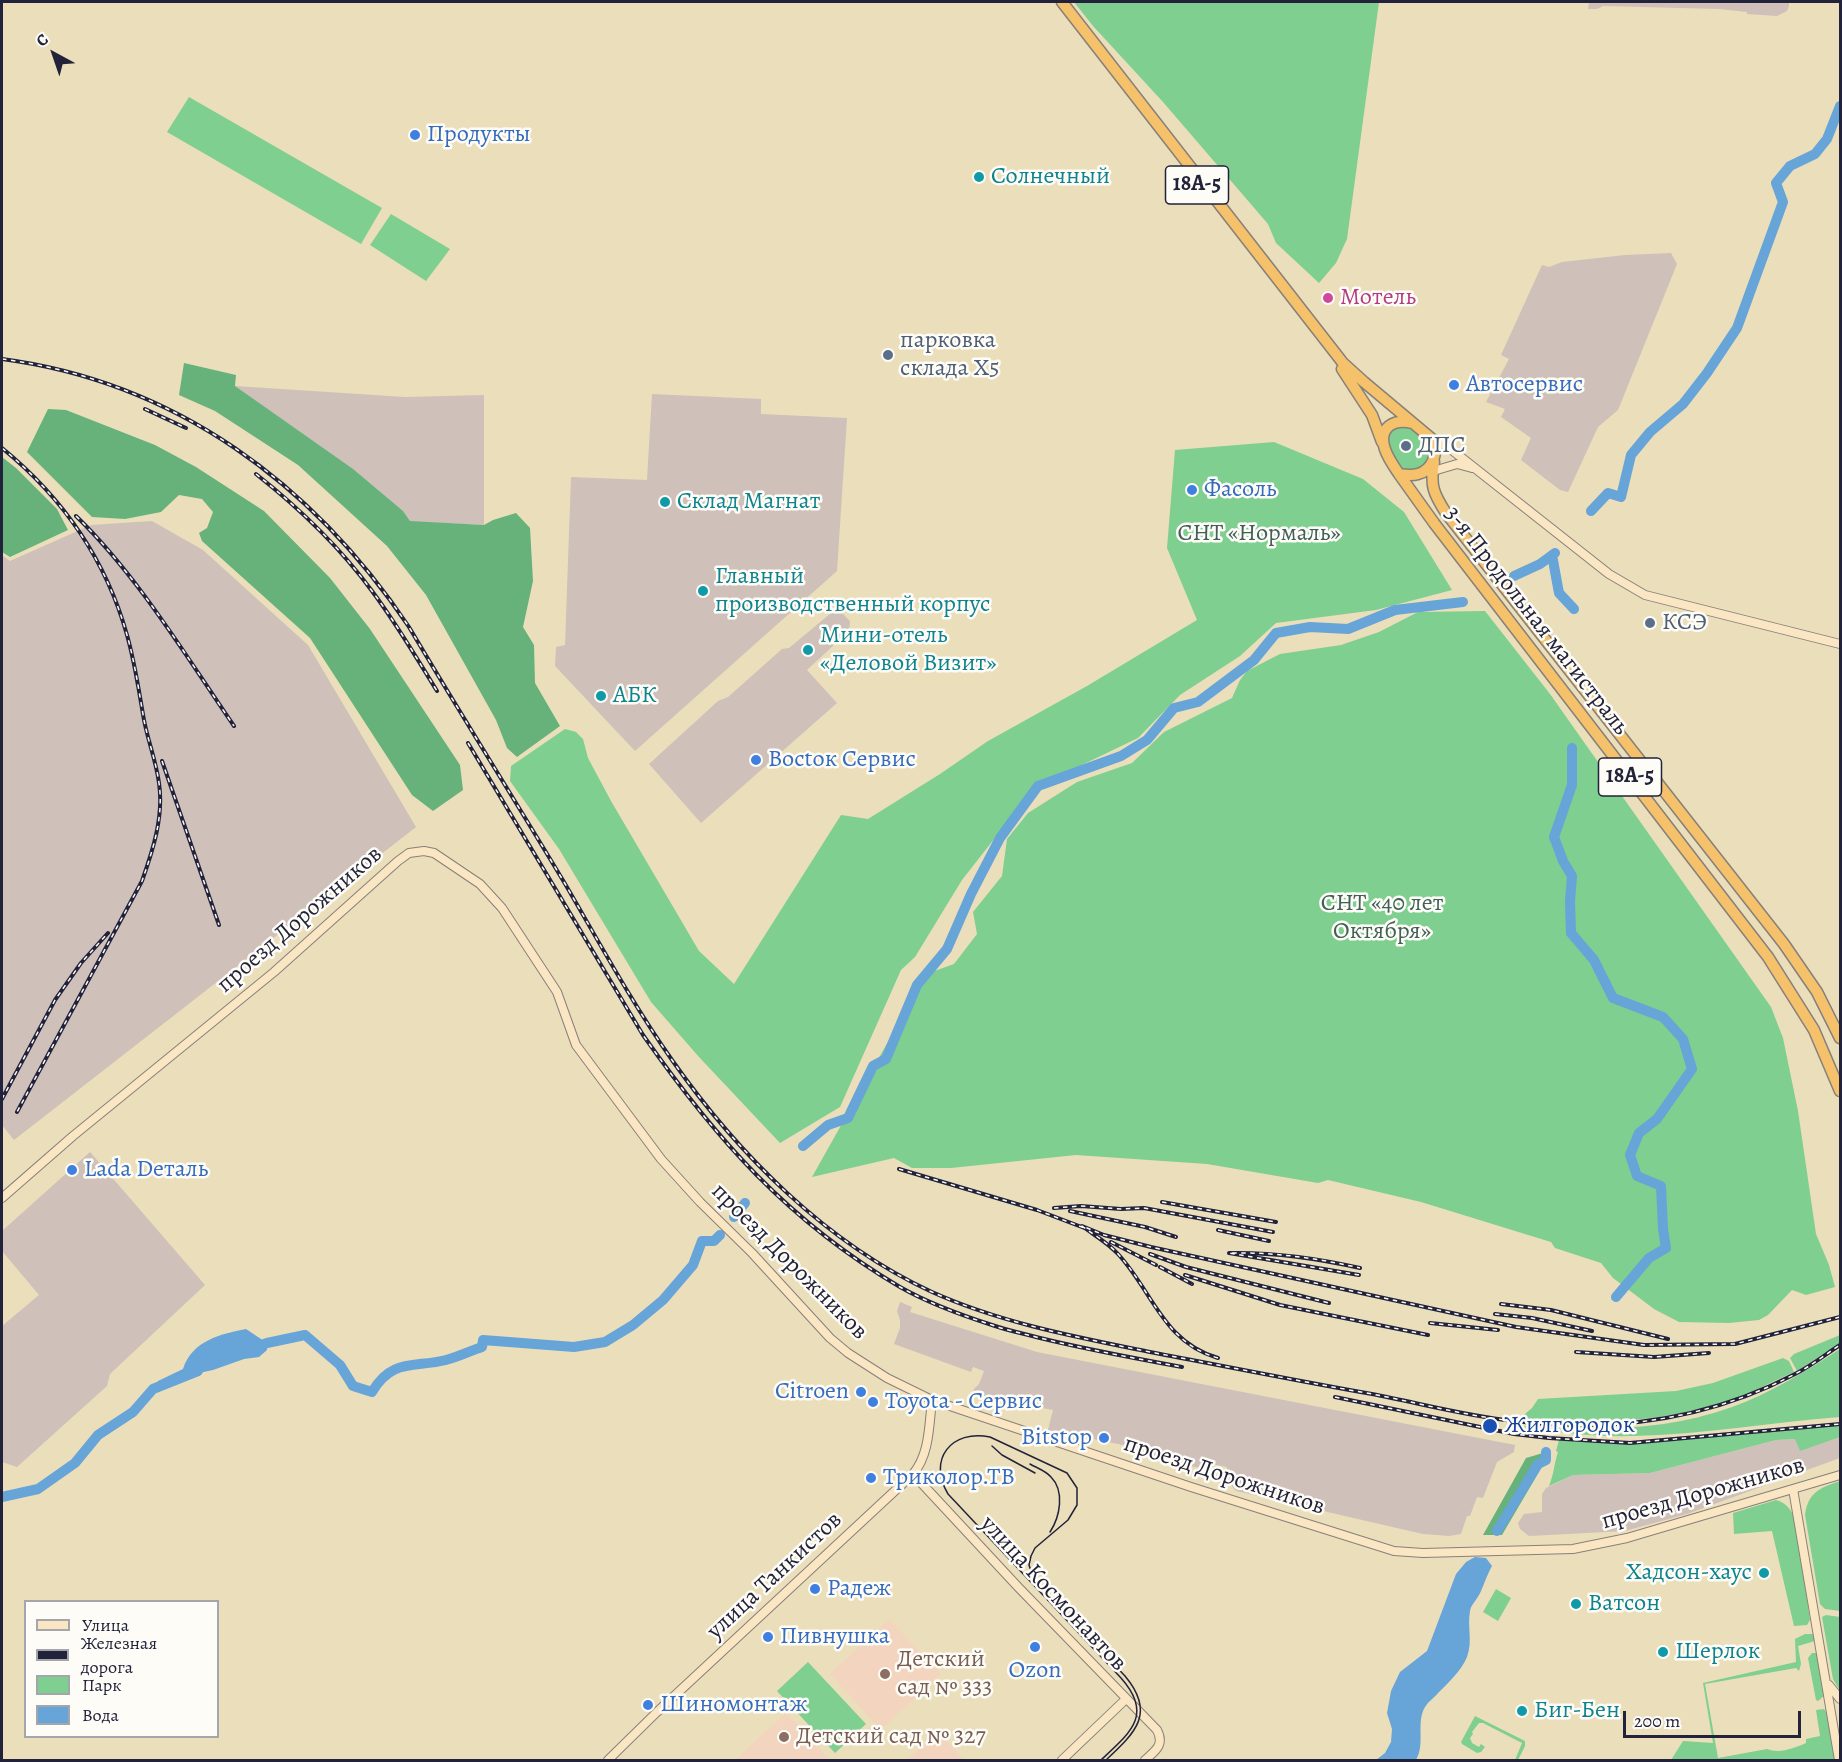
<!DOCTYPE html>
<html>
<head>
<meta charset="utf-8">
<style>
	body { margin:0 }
	#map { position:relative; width:1842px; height:1762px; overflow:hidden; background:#ebdebb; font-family:Alegreya,serif }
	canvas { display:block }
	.frame { position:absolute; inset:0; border:3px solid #22223b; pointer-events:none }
	.legend { position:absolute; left:24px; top:1600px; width:195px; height:138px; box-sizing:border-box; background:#fdfcf7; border:2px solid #a5a5ac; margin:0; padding:8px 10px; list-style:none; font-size:18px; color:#22223b }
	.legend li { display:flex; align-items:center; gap:12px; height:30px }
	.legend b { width:30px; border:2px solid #a5a5ac }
	.north { position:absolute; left:24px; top:24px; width:60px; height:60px; -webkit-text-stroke:4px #fdfcf7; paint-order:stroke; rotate:320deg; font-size:16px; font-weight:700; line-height:24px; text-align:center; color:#22223b }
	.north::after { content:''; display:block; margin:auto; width:21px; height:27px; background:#22223b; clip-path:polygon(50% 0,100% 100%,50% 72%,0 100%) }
	.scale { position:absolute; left:1623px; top:1711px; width:178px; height:27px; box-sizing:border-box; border:3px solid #22223b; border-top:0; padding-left:8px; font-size:18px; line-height:21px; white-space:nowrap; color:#22223b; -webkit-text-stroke:4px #fdfcf7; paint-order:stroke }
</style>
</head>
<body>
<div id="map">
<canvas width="1842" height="1762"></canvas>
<div class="frame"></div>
<ul class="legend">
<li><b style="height:8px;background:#fbe6c4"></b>Улица</li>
<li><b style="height:8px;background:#22223b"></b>Железная дорога</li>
<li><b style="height:16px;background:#7ecf90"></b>Парк</li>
<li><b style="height:16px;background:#67a4d8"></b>Вода</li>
</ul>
<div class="north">С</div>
<div class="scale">200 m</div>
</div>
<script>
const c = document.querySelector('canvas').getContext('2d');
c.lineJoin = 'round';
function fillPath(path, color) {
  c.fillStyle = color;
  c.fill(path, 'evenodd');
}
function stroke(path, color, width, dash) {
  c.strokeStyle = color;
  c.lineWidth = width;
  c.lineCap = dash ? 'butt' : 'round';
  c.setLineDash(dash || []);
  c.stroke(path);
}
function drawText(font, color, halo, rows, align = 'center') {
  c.font = font + ' Alegreya,serif';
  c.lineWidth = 5;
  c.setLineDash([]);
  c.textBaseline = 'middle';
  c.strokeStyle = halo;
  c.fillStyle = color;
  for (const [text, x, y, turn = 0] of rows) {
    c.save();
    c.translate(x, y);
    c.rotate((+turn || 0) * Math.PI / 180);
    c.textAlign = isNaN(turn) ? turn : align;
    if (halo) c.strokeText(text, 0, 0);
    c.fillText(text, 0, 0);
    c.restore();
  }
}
const built = new Path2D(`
	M889,1619L941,1674L881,1730L830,1674Z
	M786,1713L830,1760H735Z
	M938,1732L964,1760H907L937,1732Z`);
const industrial = new Path2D(`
	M1589,2H1789V6L1787,11L1777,16L1747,14V12L1719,9L1603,6L1597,9H1588Z
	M1671,253L1677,264L1618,410L1598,427L1568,492L1560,490L1521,460L1531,438L1501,417L1505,409L1486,402L1509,359L1501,355L1542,265L1549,267L1562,262L1625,255Z
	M235,386L405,397L484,395V525L410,522L403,511Z
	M652,394L761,399V414L847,418L837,571L635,751L555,666L556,647L565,645L571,477L647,480Z
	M152,521L203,550L308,645L416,827L14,1140L2,1125V555L10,561L91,525Z
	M837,608L850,621L849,631L807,670L837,703L701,823L649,764L718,701L728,697L782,649L789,648Z
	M90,1152L205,1285L110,1374L107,1386L17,1467L2,1462V1326L39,1295L2,1251V1231Z
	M900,1302L912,1307L910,1312L1037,1352L1515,1445L1514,1452L1497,1462L1483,1498L1477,1497L1470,1516H1467L1461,1534L1449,1536L1423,1534L1236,1491L1226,1479L1227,1467L1202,1462L1200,1468L1152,1458L1153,1451L1048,1430L1053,1410L973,1395L974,1389L979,1384L984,1371L973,1367L971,1372L894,1344L900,1328V1320L897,1311Z
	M1840,1437V1458L1687,1514L1625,1531L1529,1536L1520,1529L1518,1523L1524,1514L1542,1512V1494L1546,1488L1573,1475L1650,1473L1776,1440L1796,1439L1800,1450Z`);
const green = new Path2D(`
	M1074,2H1379L1347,239L1336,263L1319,283L1276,243L1268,224L1163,102L1093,26Z
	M189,97L382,208L361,244L167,132Z
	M391,214L450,249L426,281L370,245Z
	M1392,426L1408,427L1429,441L1431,458L1420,470C1415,470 1408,471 1404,470C1392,465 1388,444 1387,433Z
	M1274,442L1363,479L1404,512L1452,590L1376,610L1276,623L1240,656L1180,695L1138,738L1034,788L962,880L915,957L901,970L840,1107L780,1143L699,1057L651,1002L559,849L510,781L511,766L565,729L576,732L583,739L588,758L611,801L699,951L734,984L841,815L868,819L940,774L988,741L1087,686L1197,620L1167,548L1175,450Z
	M1485,611L1550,694L1771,1007L1783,1038L1798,1111L1816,1234L1829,1265L1835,1287L1806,1295L1792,1290L1768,1315L1759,1320L1729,1323L1679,1322L1654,1309L1613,1278L1601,1263L1555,1248L1551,1242L1421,1202L1328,1180L1318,1183L1207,1164L1076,1155L951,1168H912L894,1158L812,1177L926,974L954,964L977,934L973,912L1002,876L1007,839L1028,813L1077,782L1132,763L1164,732L1232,698L1240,680L1247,671L1280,654L1341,645L1379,632L1418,612Z
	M1840,1335V1343L1797,1371L1790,1358L1794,1354Z
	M1840,1349V1417C1771,1422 1703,1435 1633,1436C1591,1437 1551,1432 1509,1425C1584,1431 1660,1433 1732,1407C1771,1393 1806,1371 1840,1349Z
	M1783,1358L1789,1361L1794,1372C1773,1381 1752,1393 1731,1400C1660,1424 1593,1424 1519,1419L1532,1408L1538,1399L1676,1391L1713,1383Z
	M1840,1423V1437L1800,1451L1795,1439L1776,1440L1650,1473L1573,1475L1549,1486C1554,1474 1554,1464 1558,1452L1556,1451L1559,1440L1625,1443L1683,1440Z
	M1840,1481V1611L1825,1609L1820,1604L1805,1515C1808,1492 1820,1488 1840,1481Z
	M1776,1500C1787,1503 1791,1510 1795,1519L1810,1620L1807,1625L1794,1626L1772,1531L1734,1534L1733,1513Z
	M1496,1589L1511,1598L1498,1621L1483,1612Z
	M1826,1615L1840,1617V1691L1833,1679L1822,1617Z
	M1805,1634H1814L1815,1641L1798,1646L1801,1664L1799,1671L1796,1668L1705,1684L1718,1758L1767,1749C1779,1754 1795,1748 1806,1743V1739L1820,1736L1816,1710L1824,1709L1827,1713L1835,1760H1671L1683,1741L1713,1743L1703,1683L1796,1662L1795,1639Z
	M1812,1653H1817L1824,1696L1818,1701L1816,1700L1808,1658Z
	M808,1662L866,1724L835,1753L777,1691Z
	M1475,1716L1525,1741V1746L1518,1760H1515L1522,1743L1483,1723H1479L1472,1732L1473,1734L1470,1738L1472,1743L1479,1747L1481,1744L1485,1747L1481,1752L1477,1753L1462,1744L1461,1742Z`);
const forest = new Path2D(`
	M184,363L236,375L235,386L353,469L403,511L410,521L484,525L493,520L516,513L530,528L533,581L523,627L534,645L535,683L560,726L517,757L507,748L496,720L426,595L387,546L298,465L215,411L179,395Z
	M48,409L66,410L155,445L196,467L264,511L330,578L370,629L460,765L463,790L433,811L412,795L310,638L202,541L199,533L207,528L213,512L202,499L179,495L161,512L125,519L92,517L27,452Z
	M2,457L16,468L57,509L68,530L10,557L2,552Z
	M1543,1453V1465L1502,1535H1483L1526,1458Z`);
const water = new Path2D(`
	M246,1329L267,1343V1350L259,1357L244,1359L213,1370L185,1376L153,1389L158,1381L183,1369C192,1341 220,1334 246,1329Z
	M1475,1557L1486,1558L1492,1566C1487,1575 1485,1582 1481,1591C1478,1599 1471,1604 1470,1611C1467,1627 1473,1641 1467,1657C1461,1671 1448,1683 1438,1693C1433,1699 1426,1703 1423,1711C1417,1727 1425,1744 1416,1760H1376L1385,1753L1391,1742L1392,1729L1387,1713L1391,1691L1400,1672L1427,1651L1456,1574L1466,1562Z`);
const river = new Path2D(`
	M1591,511L1608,493L1621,497L1631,455L1650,432L1683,404L1707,373L1737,328L1783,202L1776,183L1790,166L1815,154L1827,139L1840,106
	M1552,555L1559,593L1574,609
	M1514,576L1540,564L1555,553
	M1572,748V785L1554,837L1563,861L1572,876L1570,901L1571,933L1594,960L1613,998L1663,1017L1683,1039L1692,1069L1657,1119L1639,1133L1630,1155L1637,1176L1661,1186L1663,1229L1666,1248L1649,1258L1616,1297
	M803,1146L828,1125L848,1118L873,1066L886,1059L917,985L947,949L971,894L1000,838L1038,786L1121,756L1147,740L1174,708L1198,702L1254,660L1276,633L1310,627L1348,629L1395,610L1463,602
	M734,1217L745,1203
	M254,1348L267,1343L305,1335L340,1365L353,1386L372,1392C392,1358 414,1368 446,1360C458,1357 470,1351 482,1347L483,1340L574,1347L605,1342L633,1325L663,1300L693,1265L702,1241H714L720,1235
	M2,1497L38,1489L75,1463L98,1435L133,1412L153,1389L198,1371
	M1497,1531L1538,1464L1546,1460V1452`);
const secondary = new Path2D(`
	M1432,439L1448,447L1609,574L1645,595L1840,644
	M1430,472L1457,464L1472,468
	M2,1198L73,1136L274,972L398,861L409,853L424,851L434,853L480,884L502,908L557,992L576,1045L661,1159L700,1202L752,1253L830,1338L848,1353L887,1378L932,1400L1191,1487L1394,1551L1423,1553L1573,1549L1627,1538L1840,1475
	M913,1474L1019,1588L1157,1730C1165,1745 1155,1751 1145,1760
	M1793,1489L1839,1760
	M1829,1685L1840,1699
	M608,1760L657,1712L913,1474C930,1454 929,1424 932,1400
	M1062,1760L1126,1699`);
const highway = new Path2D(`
	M1062,2L1343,363L1364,382L1432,439C1439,452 1433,470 1418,474C1412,476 1405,475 1399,474C1391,462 1374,439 1389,426C1396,421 1404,421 1412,423
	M1342,369L1372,415L1382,442
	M1434,462C1430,485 1433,493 1446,513L1784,944L1817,992L1840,1038
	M1399,474L1434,523L1768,957L1814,1030L1840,1091`);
const tram = new Path2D(`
	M992,1446L1002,1455L1035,1473
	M1030,1464C1037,1468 1046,1471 1051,1477C1065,1491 1060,1517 1050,1532
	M1101,1760C1130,1733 1154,1715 1121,1678L948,1494C927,1459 952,1429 990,1437L1067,1473L1077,1488V1505L1068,1520L1035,1548L1031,1556L1029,1565L1034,1580L1125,1676C1156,1713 1136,1732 1106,1760`);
const rail = new Path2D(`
	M2,359C176,382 313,484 409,627C460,713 513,797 564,882C599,942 632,1003 672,1060C738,1154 826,1243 932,1292C1001,1323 1076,1337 1150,1352C1224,1366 1298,1381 1372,1394C1419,1403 1466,1416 1514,1421C1612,1433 1707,1420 1795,1374C1811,1366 1826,1354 1840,1345
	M145,409L186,428
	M2,448C62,497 106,560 127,635C135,663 139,692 144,720C148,741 156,761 159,783C164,816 153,850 142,881L17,1112
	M256,474C299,508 339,546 372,591C396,623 416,657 437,691
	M76,516C137,575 186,656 234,726
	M468,743L643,1035C716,1139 788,1221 900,1287C928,1303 961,1315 992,1325C1006,1330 1021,1333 1036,1337C1084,1349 1133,1358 1182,1367
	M162,761L219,925
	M2,1099L55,1000L81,963L108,933
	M899,1169L1037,1210L1087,1229
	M1162,1202L1276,1222
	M1054,1208L1081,1206L1121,1209L1144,1208L1273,1232
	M1070,1211L1145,1227L1176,1237
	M1218,1230L1269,1241
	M1111,1242L1156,1265
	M1150,1254L1186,1267L1329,1303
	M1160,1267L1192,1284
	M1185,1275L1280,1305L1428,1335
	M1359,1275L1229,1253C1274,1252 1316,1258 1360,1268
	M1501,1304L1551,1310L1668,1339
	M1495,1314L1532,1318L1592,1331
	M1430,1323L1498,1330
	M1576,1352L1654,1357L1709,1353
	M1218,1358C1163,1342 1153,1292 1118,1254C1108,1243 1094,1235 1082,1226L1104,1235L1151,1247L1516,1327L1644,1345L1735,1344L1840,1317
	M1335,1397L1514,1434L1549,1438L1630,1443L1840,1424`);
const markers = [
	[415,135,6,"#3f7fe0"],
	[979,177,6,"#0f9aa8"],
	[1328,298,6,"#d1479c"],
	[888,355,6,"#5c6f8a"],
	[1454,385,6,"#3f7fe0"],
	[1406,446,6,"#5c6f8a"],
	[1192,490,6,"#3f7fe0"],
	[665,502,6,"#0f9aa8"],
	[703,591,6,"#0f9aa8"],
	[1650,623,6,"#5c6f8a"],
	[808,650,6,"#0f9aa8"],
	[601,696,6,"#0f9aa8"],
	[756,760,6,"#3f7fe0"],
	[72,1170,6,"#3f7fe0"],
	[861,1392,6,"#3f7fe0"],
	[873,1402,6,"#3f7fe0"],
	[1490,1426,8,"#1a4fb4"],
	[1104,1438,6,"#3f7fe0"],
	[871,1478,6,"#3f7fe0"],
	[1764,1573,6,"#0f9aa8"],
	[815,1589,6,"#3f7fe0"],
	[1576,1604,6,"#0f9aa8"],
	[768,1637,6,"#3f7fe0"],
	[1035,1647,6,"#3f7fe0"],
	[1663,1652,6,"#0f9aa8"],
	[885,1674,6,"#8d6e63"],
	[648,1705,6,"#3f7fe0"],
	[1522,1711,6,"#0f9aa8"],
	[784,1737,6,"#8d6e63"]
];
const shields = [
	[1197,185,63],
	[1630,777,63]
];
const shieldNames = [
	["18А-5",1197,185],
	["18А-5",1630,777]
];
const shopNames = [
	["Продукты",427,135],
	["Автосервис",1466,385],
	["Фасоль",1204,490],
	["Восtок Сервис",768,760],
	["Lada Dеталь",84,1170],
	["Citroen",849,1392,"right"],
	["Toyota - Сервис",885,1402],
	["Bitstop",1092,1438,"right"],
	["Триколор.ТВ",883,1478],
	["Радеж",827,1589],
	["Пивнушка",780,1637],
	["Ozon",1035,1671,"center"],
	["Шиномонтаж",660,1705]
];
const cultureNames = [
	["Солнечный",991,177],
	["Склад Магнат",677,502],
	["Главный",715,577],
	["производственный корпус",715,605],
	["Мини-отель",820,636],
	["«Деловой Визит»",820,664],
	["АБК",613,696],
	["Хадсон-хаус",1752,1573,"right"],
	["Ватсон",1588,1604],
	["Шерлок",1675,1652],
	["Биг-Бен",1534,1711]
];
const hotelNames = [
	["Мотель",1340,298]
];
const serviceNames = [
	["парковка",900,341],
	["склада X5",900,369],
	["ДПС",1418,446],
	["КСЭ",1662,623]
];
const parkNames = [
	["СНТ «Нормаль»",1259,534],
	["СНТ «40 лет",1382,904],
	["Октября»",1382,932]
];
const streetNames = [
	["3-я Продольная магистраль",1536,621,52],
	["проезд Дорожников",300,920,-41],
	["проезд Дорожников",789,1262,45],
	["проезд Дорожников",1224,1476,18],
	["проезд Дорожников",1703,1494,-16],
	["улица Танкистов",775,1576,-43],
	["улица Космонавтов",1053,1594,47]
];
const transitNames = [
	["Жилгородок",1504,1426]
];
const educationNames = [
	["Детский",897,1660],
	["сад № 333",897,1688],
	["Детский сад № 327",796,1737]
];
fillPath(built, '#f3d4be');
fillPath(industrial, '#cfc0ba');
fillPath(green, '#7ecf90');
fillPath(forest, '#66b27a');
fillPath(water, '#67a4d8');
stroke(river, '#67a4d8', 10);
stroke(secondary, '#86807b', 10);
stroke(highway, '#86807b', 13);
stroke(secondary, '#fbe6c4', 8);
stroke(highway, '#f5c16b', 10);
stroke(tram, '#22223b', 1.5);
stroke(rail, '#22223b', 4);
stroke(rail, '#fdfcf7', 1.5, [4.5]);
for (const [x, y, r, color] of markers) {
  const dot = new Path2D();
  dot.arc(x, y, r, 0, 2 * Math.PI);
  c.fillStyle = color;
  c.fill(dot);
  stroke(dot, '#fdfcf7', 2);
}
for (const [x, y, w] of shields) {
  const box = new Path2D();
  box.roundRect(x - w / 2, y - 19, w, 38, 4.5);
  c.fillStyle = '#fdfcf7';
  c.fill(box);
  stroke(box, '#22223b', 1.5);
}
drawText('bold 22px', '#22223b', null, shieldNames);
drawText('24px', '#366cbe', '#fdfcf7', shopNames, 'left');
drawText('24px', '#0d838f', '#fdfcf7', cultureNames, 'left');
drawText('24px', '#b23c85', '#fdfcf7', hotelNames, 'left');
drawText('24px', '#4e5e75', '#fdfcf7', serviceNames, 'left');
drawText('24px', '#425f59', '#fdfcf7', parkNames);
drawText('24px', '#22223b', '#fdfcf7', streetNames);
drawText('24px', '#164399', '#fdfcf7', transitNames, 'left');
drawText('24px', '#785e54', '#fdfcf7', educationNames, 'left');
</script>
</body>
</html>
